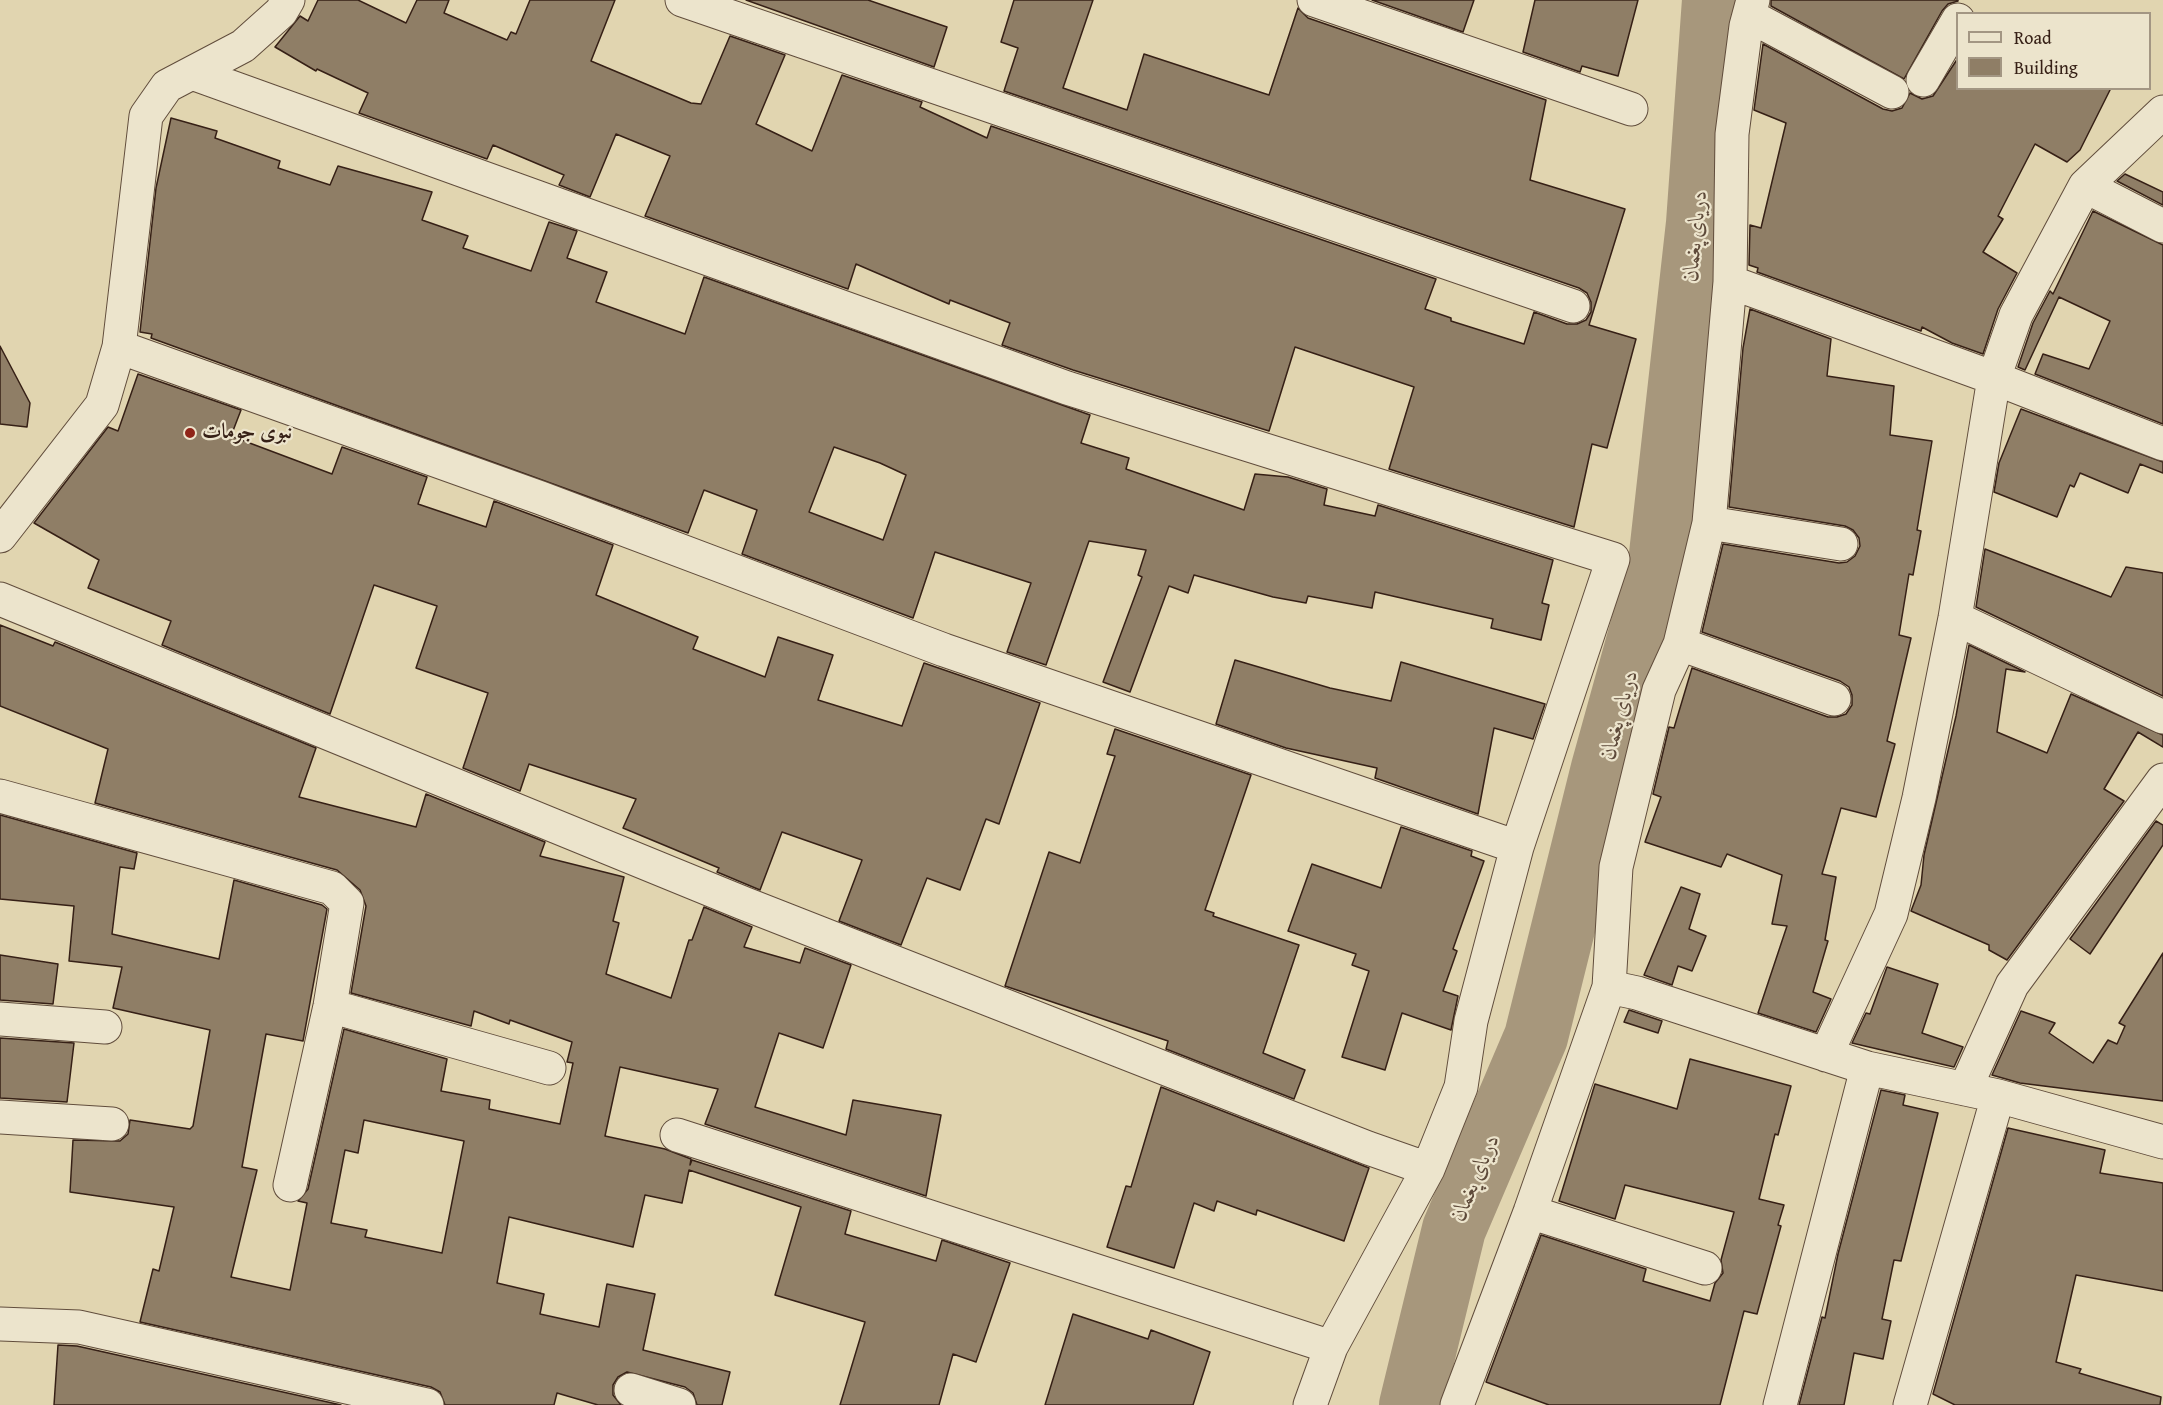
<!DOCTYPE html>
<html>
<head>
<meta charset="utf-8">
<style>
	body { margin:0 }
	#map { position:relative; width:2163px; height:1405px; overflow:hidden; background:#e1d5b0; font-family:"Gentium Book Plus",serif }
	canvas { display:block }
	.legend { position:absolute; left:1956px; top:12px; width:195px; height:78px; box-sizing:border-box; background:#ece4cc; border:2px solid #a39683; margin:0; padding:8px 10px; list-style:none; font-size:18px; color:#362016 }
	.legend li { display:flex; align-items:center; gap:12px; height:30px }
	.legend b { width:30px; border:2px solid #a39683 }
</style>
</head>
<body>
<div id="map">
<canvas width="2163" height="1405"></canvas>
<ul class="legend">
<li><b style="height:8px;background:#ece4cc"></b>Road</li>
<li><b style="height:16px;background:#8f7e66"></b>Building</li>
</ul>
</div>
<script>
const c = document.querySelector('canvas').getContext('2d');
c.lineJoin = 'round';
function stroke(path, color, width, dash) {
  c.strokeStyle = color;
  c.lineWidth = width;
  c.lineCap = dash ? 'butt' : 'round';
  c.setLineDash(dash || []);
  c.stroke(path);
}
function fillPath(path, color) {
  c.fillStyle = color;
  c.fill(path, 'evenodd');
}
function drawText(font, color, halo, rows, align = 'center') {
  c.font = font + ' "Gentium Book Plus",Amiri,serif';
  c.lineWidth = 4.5;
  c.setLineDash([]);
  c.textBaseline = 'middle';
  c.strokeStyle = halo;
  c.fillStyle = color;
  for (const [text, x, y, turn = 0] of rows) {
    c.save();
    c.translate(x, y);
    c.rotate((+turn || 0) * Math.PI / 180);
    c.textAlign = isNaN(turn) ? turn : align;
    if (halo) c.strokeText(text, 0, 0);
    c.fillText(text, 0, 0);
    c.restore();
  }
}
const river = new Path2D(`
	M1411,1405L1454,1229L1536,1037L1603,768L1660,563L1698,223L1714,0`);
const building = new Path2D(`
	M318,0H358L406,23L417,0H449L444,13L507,40L511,32L516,34L530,0H615L591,61L691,103L701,104L730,36L785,55L756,124L812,151L842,75L922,102L920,107L987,138L991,126L1436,279L1425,309L1451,318V321L1524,344L1534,312L1567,324H1577L1586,320L1591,312V302L1587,293L1579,288L1004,91L1018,48L1001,42L1014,0H1093L1063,88L1127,110L1144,54L1269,95L1298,8L1308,18L1546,100L1530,180L1625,209L1589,325L1636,339L1607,448L1592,444L1574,527L1389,469L1414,387L1295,347L1269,431L1073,370L1002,345L1010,323L950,300L949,304L856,264L848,289L645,216L670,156L616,134L590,197L559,185L564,175L493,145L487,159L359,113L368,93L317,69L316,71L275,47L300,16L308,21Z
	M746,0H868L947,27L934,67Z
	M1372,0H1474L1463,32Z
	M1535,0H1638L1618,76L1582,66L1580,72L1523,52Z
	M1771,0H1958V1L1948,4L1942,11L1904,79L1771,6Z
	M1763,44L1883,109L1892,111L1902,108L1910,93L1922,99L1933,96L1958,58V88H2111L2080,150L2067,162L2035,144L1998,216L2003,219L1983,252L2017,273L1998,309L1983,354L1952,343L1922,327L1921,331L1757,272L1758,268L1749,265L1750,225L1761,228L1786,123L1754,110Z
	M171,118L217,131L215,138L280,161L278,168L330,185L338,166L432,192L422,220L468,236L463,248L531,271L549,222L577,231L567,258L607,272L596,302L685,334L704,277L1090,415L1081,443L1129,458L1126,469L1244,510L1255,474L1288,477L1327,489L1324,505L1375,516L1378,505L1553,560L1542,603L1549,605L1541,640L1491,628L1493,619L1375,592L1372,608L1308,596L1306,603L1273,597L1194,575L1188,593L1169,586L1130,692L1103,682L1142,577L1138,575L1146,550L1089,541L1046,665L1007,652L1031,583L935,552L913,618L742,554L757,510L704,490L688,533L151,338L152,334L140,332L156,188ZM834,447L880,463L906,475L883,540L809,512Z
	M2125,174L2163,192V205L2117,181Z
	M2093,211L2163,245V424L2035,374L2043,354L2089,369L2110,321L2059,297L2025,370L2018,367L2033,323L2050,291L2053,294Z
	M1750,309L1831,339L1827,376L1894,386L1890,435L1932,441L1917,530L1921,531L1913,575L1909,574L1899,635L1911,638L1887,741L1895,744L1876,817L1841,808L1822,874L1836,877L1825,940L1828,941L1813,992L1831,999L1816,1032L1758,1013L1787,926L1772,924L1782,875L1727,854L1721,867L1645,842L1661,797L1653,794L1669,727L1674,728L1692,668L1828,717H1837L1846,714L1852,705V695L1849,687L1840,681L1702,632L1723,544L1839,563L1847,562L1855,556L1860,546L1859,538L1853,530L1845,526L1729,507L1743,348Z
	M0,346L30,403L27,427L0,424Z
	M138,374L241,410L231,436L332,474L342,447L427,477L418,504L486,527L494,501L613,545L596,595L698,637L693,649L765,677L778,637L833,655L818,700L902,726L924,663L1040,703L999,824L986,819L960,890L927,878L901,945L839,921L862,860L782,832L760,890L717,872L719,868L623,828L636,799L529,764L520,791L463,768L488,693L416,668L437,606L374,585L330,714L162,645L171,621L88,588L99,560L34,523L108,427L118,431Z
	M2021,409L2163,462V473L2140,464L2128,493L2080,473L2074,487L2070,485L2057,517L1994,492L1999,463Z
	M1985,549L2111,597L2126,567L2163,573V696L1976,607Z
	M0,625L53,646L55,642L316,748L299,797L416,827L426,794L545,842L540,856L624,877L613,921L619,923L606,974L671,998L689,940H692L704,907L752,927L744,947L800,963L805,948L851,965L823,1048L779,1033L755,1107L846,1135L853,1100L941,1115L926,1196L705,1124L718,1089L620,1067L605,1136L665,1149L691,1159L690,1165L692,1160L851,1211L845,1234L936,1261L942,1240L1010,1263L976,1362L953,1354L939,1405H840L865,1322L775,1295L801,1207L689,1170L682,1203L645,1195L633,1247L509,1217L497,1283L544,1294L540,1314L599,1327L607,1284L655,1294L643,1350L730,1372L722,1405H697L693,1393L685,1387L627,1372L618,1377L613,1385V1395L621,1405H598L557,1393L554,1405H445L440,1392L431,1387L140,1322L153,1269L159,1271L174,1207L70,1192L73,1140L120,1141L128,1134L130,1120L190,1129L193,1126L210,1030L113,1008L122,967L69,961L74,906L0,899V815L137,853L134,869L120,867L112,934L219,959L234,880L322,905L327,909L303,1041L266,1034L242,1167L257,1170L231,1277L290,1290L307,1203L298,1201L308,1189L344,1029L447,1059L441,1091L490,1100L489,1109L560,1124L573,1063L567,1062L572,1042L510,1020L509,1024L474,1011L471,1026L351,993L366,906L360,890L337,870L95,803L108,749L0,706ZM364,1120L464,1141L442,1253L365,1237L367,1230L331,1223L345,1150L358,1153Z
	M1969,645L2025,672L2006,669L1997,732L2047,753L2071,694L2163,735V747L2138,732L2104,789L2124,801L2007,960L1989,950V945L1911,911L1921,885L1924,855L1956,716Z
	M1235,660L1330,688L1391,701L1401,662L1545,704L1533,739L1494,728L1478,814L1375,778L1377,768L1286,748L1216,724Z
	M1115,729L1251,775L1205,910L1214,913L1213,916L1299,945L1263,1053L1305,1070L1294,1099L1166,1049L1168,1041L1005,986L1049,852L1080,863L1115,756L1107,754Z
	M2156,821L2163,825V845L2090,954L2070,939Z
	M1401,827L1472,851L1471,856L1484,861L1453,949L1457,951L1443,991L1458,996L1451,1030L1402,1013L1385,1070L1342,1057L1369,971L1352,965L1356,954L1288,931L1312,864L1381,888Z
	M1681,887L1700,894L1689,929L1706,936L1692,971L1678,966L1672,985L1644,975Z
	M2163,953V1101L2020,1083L1992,1075L2021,1011L2055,1023L2049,1033L2093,1063L2108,1040L2117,1044L2125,1026L2119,1023Z
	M0,955L58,964L53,1004L0,1000Z
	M1887,967L1938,984L1922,1033L1963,1047L1954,1067L1852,1043L1866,1013L1870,1014Z
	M1629,1010L1662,1021L1658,1033L1624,1022Z
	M0,1038L74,1043L67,1102L0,1098Z
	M1690,1059L1791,1086L1778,1135L1775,1134L1759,1199L1784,1205L1778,1225L1781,1226L1757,1314L1744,1311L1720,1405H1549L1486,1382L1541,1235L1646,1269L1643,1281L1710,1301L1715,1283L1723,1273L1721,1260L1734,1212L1625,1185L1615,1219L1559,1201L1595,1084L1677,1109Z
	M1161,1087L1369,1168L1344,1241L1257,1210L1256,1215L1217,1201L1214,1211L1194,1203L1174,1268L1107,1247L1126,1186L1131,1187Z
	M1881,1090L1905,1095L1903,1105L1938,1113L1901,1261L1894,1260L1882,1319L1891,1321L1883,1359L1854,1353L1844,1405H1799L1822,1317L1825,1318L1838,1254Z
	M2008,1128L2105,1150L2100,1173L2163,1183V1291L2076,1275L2056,1362L2081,1369L2079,1373L2161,1397L2160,1405H1955L1933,1394Z
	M1073,1314L1148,1339L1151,1330L1210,1352L1193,1405H1045Z
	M58,1345L77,1346L341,1405H54Z`);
const street = new Path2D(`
	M682,0L1573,306
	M1314,0L1631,109
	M1753,0L1746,26L1761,22L1892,92
	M192,73L1067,388L1613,559L1517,847L1471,1021L1461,1087L1428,1169L1331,1347L1310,1405
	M1923,80L1958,20
	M2085,186L2163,226
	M1730,282L1994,378L2163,444
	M119,347L541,498L944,650L1517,847
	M1709,523L1841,544
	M0,536L102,405L119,347L146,116L167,86L243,46L281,12L288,0
	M0,599L743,903L1368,1148L1428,1169
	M1955,618L2163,717
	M1680,644L1834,699
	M0,796L332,888L347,903L330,1006L290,1185
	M1609,987L1637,993L1867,1068L1998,1096L2163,1142
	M330,1006L549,1068
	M0,1019L105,1027
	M1826,1055L1891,914L1919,798L1955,618L1994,378L2016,315L2085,186L2163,112
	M1965,1089L2012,985L2163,780
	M0,1117L112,1124
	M677,1135L1331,1347
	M1530,1212L1705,1268
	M0,1324L79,1327L427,1405
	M631,1390L679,1405
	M1457,1405L1530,1212L1609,987L1616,867L1659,690L1680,644L1709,523L1730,282L1732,134L1746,26
	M1780,1405L1867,1068
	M1910,1405L1998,1096`);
const markers = [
	[190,433,6,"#8f2418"]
];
const poiNames = [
	["نبوی جومات",202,433]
];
const waterNames = [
	["دریای پغمان",1696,236,-84],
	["دریای پغمان",1620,715,-75],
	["دریای پغمان",1476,1178,-67]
];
stroke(river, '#a7977c', 64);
fillPath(building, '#8f7e66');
stroke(building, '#362016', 1.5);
stroke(street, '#614d3c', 35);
stroke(street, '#ece4cc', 33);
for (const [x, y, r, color] of markers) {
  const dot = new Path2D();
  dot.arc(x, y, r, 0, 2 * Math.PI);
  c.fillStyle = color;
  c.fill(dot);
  stroke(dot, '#ece4cc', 2);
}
drawText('bold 21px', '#362016', '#ece4cc', poiNames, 'left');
drawText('italic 22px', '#5e4a3a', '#ece4cc', waterNames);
</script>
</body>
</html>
